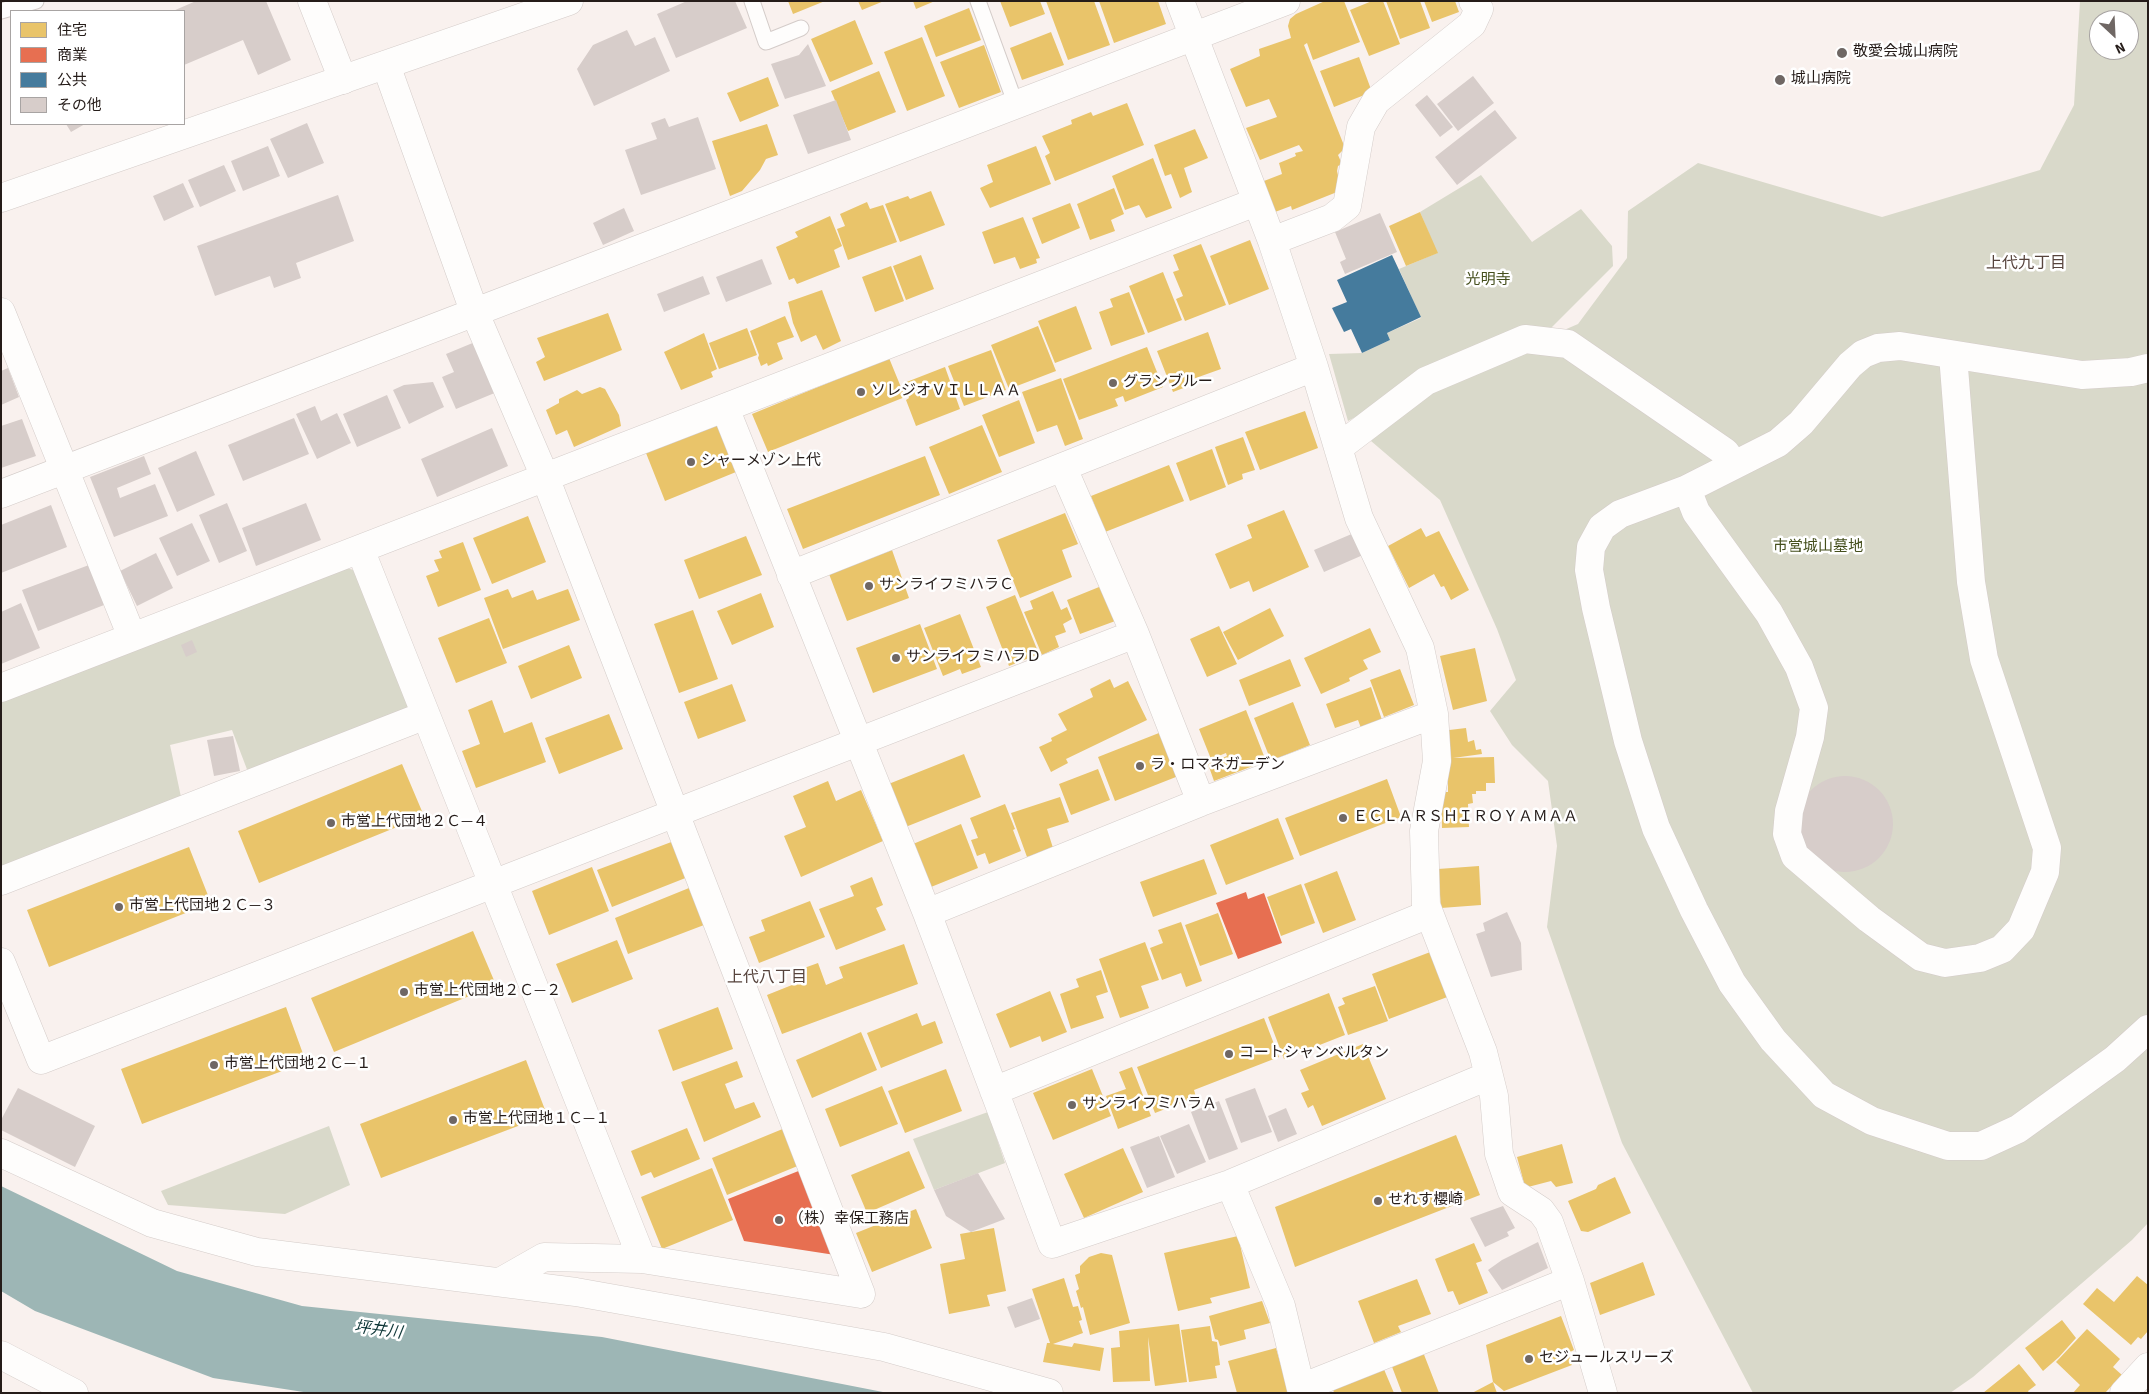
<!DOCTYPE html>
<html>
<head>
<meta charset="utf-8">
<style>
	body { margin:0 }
	#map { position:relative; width:2149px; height:1394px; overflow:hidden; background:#f9f1ee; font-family:"Source Sans 3","Noto Sans JP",sans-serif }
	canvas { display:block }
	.frame { position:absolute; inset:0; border:2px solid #251c19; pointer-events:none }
	.legend { position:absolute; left:10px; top:10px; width:175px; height:115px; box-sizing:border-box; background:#fff; border:1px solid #a8a4a3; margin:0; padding:6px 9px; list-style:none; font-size:15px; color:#251c19 }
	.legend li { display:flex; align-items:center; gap:10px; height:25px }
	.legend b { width:25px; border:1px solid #a8a4a3 }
	.north { position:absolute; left:2089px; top:10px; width:50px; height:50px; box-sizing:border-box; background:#fff; border:1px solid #a8a4a3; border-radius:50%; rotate:155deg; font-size:14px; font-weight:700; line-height:20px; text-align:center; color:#251c19 }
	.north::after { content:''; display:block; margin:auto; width:18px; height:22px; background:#6f6764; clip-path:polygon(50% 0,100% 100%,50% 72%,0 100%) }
</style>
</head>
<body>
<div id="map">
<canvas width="2149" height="1394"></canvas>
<div class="frame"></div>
<ul class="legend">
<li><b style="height:14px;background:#e9c46a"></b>住宅</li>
<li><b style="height:14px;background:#e76f51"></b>商業</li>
<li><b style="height:14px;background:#457b9d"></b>公共</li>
<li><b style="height:14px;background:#d7cdca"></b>その他</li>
</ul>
<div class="north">N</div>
</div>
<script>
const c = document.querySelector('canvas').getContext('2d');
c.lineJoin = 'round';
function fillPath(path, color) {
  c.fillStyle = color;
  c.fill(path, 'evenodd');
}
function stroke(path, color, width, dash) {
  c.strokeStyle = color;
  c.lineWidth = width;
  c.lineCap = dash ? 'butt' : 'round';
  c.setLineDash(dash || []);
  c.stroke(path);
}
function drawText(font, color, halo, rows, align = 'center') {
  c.font = font + ' "Source Sans 3","Noto Sans JP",sans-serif';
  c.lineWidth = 5;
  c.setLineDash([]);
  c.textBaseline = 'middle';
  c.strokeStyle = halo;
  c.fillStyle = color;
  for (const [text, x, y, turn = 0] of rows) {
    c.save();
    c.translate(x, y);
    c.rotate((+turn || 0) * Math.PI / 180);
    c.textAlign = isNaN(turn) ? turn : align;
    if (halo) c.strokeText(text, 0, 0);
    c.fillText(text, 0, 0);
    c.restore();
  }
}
const green = new Path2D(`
	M2080,1H2148V1223L2132,1240L1973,1377L1950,1393H1753L1622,1143L1547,927L1557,846L1548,781L1512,745L1490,711L1516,680L1497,629L1440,500L1371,441L1395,413L1432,387L1578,324L1627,258L1628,211L1698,163L1882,217L2040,170L2074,105ZM2099,20H2129V50H2099Z
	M1481,175L1532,242L1581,209L1612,246L1613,266L1543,336L1511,335L1348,421L1329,354L1362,353L1390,340L1387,333L1421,318L1399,269L1437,253L1420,212Z
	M343,567L357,571L412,706L248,772L232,730L170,745L181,797L1,868V699Z
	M988,1112L1005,1163L934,1190L913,1139Z
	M329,1126L350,1185L285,1214L168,1205L161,1191Z`);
const water = new Path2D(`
	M1,1186L177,1271L302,1306L602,1337L888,1393H310L213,1378L35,1311L1,1291Z`);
const homes = new Path2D(`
	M788,1H825L793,14Z
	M858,1H884L862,10Z
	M913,1H935L916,9Z
	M1000,1H1040L1045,14L1010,27Z
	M1046,1H1094L1110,45L1068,60Z
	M1099,1H1158L1166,24L1114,43Z
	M1325,1H1344L1360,42L1313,60L1307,43L1304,45L1345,148L1338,155L1342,164L1338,166L1337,171L1340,184L1337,192L1292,210L1291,206L1275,212L1264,181L1282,174L1279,163L1296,156L1295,153L1303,151L1299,145L1260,160L1246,128L1277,117L1269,99L1246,107L1230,69L1260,56L1259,49L1291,38L1288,26L1290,19L1296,14Z
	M1372,1H1383L1400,44L1369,56L1350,10Z
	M1386,1H1420L1430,28L1400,39Z
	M1424,1H1455L1459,12L1432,22Z
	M969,8L981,40L936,57L924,26Z
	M855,20L873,64L830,82L811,39Z
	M1051,32L1064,65L1022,80L1010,48Z
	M922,37L945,96L907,111L884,52Z
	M984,45L1001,92L959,108L940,62Z
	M1359,57L1372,92L1334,107L1320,71Z
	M879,71L896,112L848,131L831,91Z
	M768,77L779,106L740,122L727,93Z
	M1127,103L1144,145L1055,181L1045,156L1050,153L1042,136L1072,124L1071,120L1091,112L1093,116Z
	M767,124L778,155L766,159L760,170L742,191L730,196L712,141Z
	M1195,129L1208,158L1184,168L1192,192L1180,198L1171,174L1165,176L1154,145Z
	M1036,146L1051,184L990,208L980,188L993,182L987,165Z
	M1153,158L1172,208L1146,218L1139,205L1125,210L1112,176Z
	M1114,188L1124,214L1111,220L1115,231L1090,240L1077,204Z
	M931,191L945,225L900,242L885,204L908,196L910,199Z
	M867,202L870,209L883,205L897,242L848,260L837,229L845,226L840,214Z
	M1070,203L1080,228L1042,244L1032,218Z
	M1420,212L1438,253L1406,266L1389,226Z
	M830,216L842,246L834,250L840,267L797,284L794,278L789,280L776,247L798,237L795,232Z
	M1023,217L1040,258L1036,259L1037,263L1020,269L1015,257L994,264L982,232Z
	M1250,240L1269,289L1229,305L1210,256Z
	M1201,244L1226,305L1185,321L1176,299L1183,296L1173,272L1179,270L1173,255Z
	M921,255L934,289L906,300L893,266Z
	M891,266L904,301L875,312L862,277Z
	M1163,272L1182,320L1148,333L1129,286Z
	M822,290L841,341L823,350L816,335L801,342L793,323L788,302Z
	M1129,292L1145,334L1111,346L1099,312L1113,307L1110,299Z
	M1076,306L1092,349L1055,363L1038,321Z
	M608,313L622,350L544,381L536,362L545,357L537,338Z
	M785,316L794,337L777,343L783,359L768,366L767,363L761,366L758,358L759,355L750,331Z
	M1038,326L1056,371L1009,389L991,345Z
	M747,328L757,355L719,369L709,343Z
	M1208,332L1221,369L1193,379L1194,384L1173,392L1157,351Z
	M704,333L717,369L711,372L713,377L681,390L664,352Z
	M1147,347L1163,387L1125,402L1123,396L1115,399L1118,406L1079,420L1063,379Z
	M991,350L1006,390L964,406L948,366Z
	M889,358L905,397L768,452L752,414Z
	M945,367L960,409L916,426L906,400L909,398L904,383Z
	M1061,378L1083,439L1065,446L1057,425L1037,432L1022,392Z
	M600,387L605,389L619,415L621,426L574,447L567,430L556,435L546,410L559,403V399L577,390L582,394Z
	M1019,400L1035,443L999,457L982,415Z
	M1305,411L1318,448L1260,470L1245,432Z
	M717,425L736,472L665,501L646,453Z
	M982,425L1002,472L949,494L929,447Z
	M1243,437L1255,470L1242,474L1243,479L1228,485L1215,447Z
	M1212,449L1226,487L1190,501L1176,463Z
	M925,456L940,495L803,549L787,509Z
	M1169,465L1184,501L1105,532L1091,496Z
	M1284,510L1309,567L1253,592L1249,581L1230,589L1215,554L1252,538L1247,525Z
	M1065,513L1078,544L1062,550L1072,577L1020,598L997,540Z
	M528,516L546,562L492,584L473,538Z
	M1421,528L1426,537L1439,531L1469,590L1451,600L1444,586L1441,587L1434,574L1409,588L1388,546Z
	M746,536L762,575L699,599L684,560Z
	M463,542L481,590L438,607L426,576L439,571L434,560L442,558L439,551Z
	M892,550L909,598L847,621L829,574Z
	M1104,585L1118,620L1080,634L1067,600Z
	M508,589L512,598L533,590L537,600L568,589L580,620L503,649L484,598Z
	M1053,591L1061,610L1067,607L1072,619L1063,624L1066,632L1055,636L1059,647L1042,655L1024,612L1033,609L1030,601Z
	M761,593L774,627L732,645L717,611Z
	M1015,595L1039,654L1009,666L986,607Z
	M1270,608L1284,636L1238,660L1223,632Z
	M693,610L718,679L679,693L654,624Z
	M960,614L981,667L962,674L960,669L943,676L924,628Z
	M489,618L507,663L456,683L438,638Z
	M920,624L937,669L873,693L856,648Z
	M1219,626L1237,664L1207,677L1190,639Z
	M1370,628L1381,652L1363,660L1368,669L1349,678L1350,681L1321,694L1304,658Z
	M569,645L582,678L531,699L518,666Z
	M1475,648L1487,701L1453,710L1440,656Z
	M1290,659L1301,686L1249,706L1239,680Z
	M1400,669L1414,705L1384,717L1370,680Z
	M1110,679L1114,688L1128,681L1147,720L1066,759L1068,763L1051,772L1039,747L1052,741L1051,738L1067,730L1058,714L1093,697L1090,689Z
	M732,684L746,721L698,739L684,702Z
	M1371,687L1382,720L1361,728L1358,720L1335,728L1326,704Z
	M492,700L504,733L532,722L546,762L476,788L462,751L480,744L468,710Z
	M1293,702L1310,745L1271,761L1254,718Z
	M1246,710L1266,761L1214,781L1208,764L1227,756L1226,753L1211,759L1199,729Z
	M609,714L623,749L559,774L545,738Z
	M1466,728L1468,742L1474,740L1476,750L1481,749L1482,754L1453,758L1494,757L1495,783H1486V791H1476V794H1472L1473,803L1468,804L1469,827L1442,828L1441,792H1448V758L1441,731Z
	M1164,731L1181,775L1115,801L1098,757Z
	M964,754L981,797L903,828L886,785Z
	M402,764L424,816L259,883L238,831Z
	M1098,769L1110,800L1071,815L1059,784Z
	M1387,779L1401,817L1300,856L1285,818Z
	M828,781L836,801L861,790L883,841L801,877L784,836L806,827L793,796Z
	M1060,797L1069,822L1047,829L1053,848L1027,857L1011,813Z
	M1005,804L1015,829L1013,830L1021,851L989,864L985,853L977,856L971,840L978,838L970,818Z
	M1278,818L1294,859L1226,885L1210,845Z
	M961,824L978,868L931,887L913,844Z
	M674,841L688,877L612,907L597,870Z
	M189,847L211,903L49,967L27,910Z
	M1204,859L1217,894L1153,917L1140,882Z
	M1479,866L1481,905L1441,908L1438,869Z
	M592,867L609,911L549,935L532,891Z
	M1337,871L1356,920L1323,933L1304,884Z
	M872,877L883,905L876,908L886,930L836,950L819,909L854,896L850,886Z
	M1301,884L1315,923L1281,936L1267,897Z
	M689,888L704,925L628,954L615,918Z
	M810,901L825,937L759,963L749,937L765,931L761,920Z
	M1218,913L1233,954L1200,966L1185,925Z
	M1181,922L1202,981L1186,987L1181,973L1162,980L1150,948L1163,943L1158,930Z
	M473,931L496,985L334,1052L311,998Z
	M617,940L633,979L572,1003L556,964Z
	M1145,942L1159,980L1141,986L1149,1008L1120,1018L1099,959Z
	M904,944L918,984L782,1034L767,995L797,983L793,972L818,963L826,985L843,978L846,986L839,967Z
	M1433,951L1450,996L1389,1019L1372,974Z
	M1101,970L1108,992L1096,996L1104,1018L1071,1029L1060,994L1079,987L1076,979Z
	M1375,986L1388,1021L1348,1035L1338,1007L1345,1004L1342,998Z
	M1050,991L1067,1032L1042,1042L1040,1036L1010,1048L996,1014Z
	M1329,993L1345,1035L1284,1059L1268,1017Z
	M286,1007L306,1062L142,1124L121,1069Z
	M718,1007L733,1049L673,1071L658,1030Z
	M917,1013L922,1026L935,1021L943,1043L881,1068L867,1033Z
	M1264,1018L1279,1057L1194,1090L1196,1097L1155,1113L1137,1067Z
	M861,1032L877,1070L812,1098L796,1060Z
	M1363,1044L1386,1099L1322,1126L1313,1105L1308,1108L1301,1093L1309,1090L1300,1070Z
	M526,1060L547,1115L381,1178L360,1124Z
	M737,1061L743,1077L725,1084L735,1109L754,1102L761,1117L704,1142L681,1082Z
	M1132,1067L1151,1116L1118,1129L1106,1096L1126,1089L1119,1072Z
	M946,1069L962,1111L905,1133L888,1091Z
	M1092,1069L1111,1116L1053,1140L1033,1093Z
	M882,1086L898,1124L840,1147L825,1109Z
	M687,1128L700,1159L654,1178L651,1172L641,1176L631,1151Z
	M785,1128L800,1165L727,1195L712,1158Z
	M1456,1135L1480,1195L1295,1267L1275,1207Z
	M1562,1144L1573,1183L1556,1187L1551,1181L1528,1187L1524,1183L1517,1157Z
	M1123,1148L1143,1192L1084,1218L1064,1174Z
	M909,1151L925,1188L867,1213L851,1175Z
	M712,1168L733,1220L662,1249L641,1197Z
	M1615,1177L1631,1213L1588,1232L1581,1231L1568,1201L1596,1189L1598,1185Z
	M916,1209L932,1248L872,1272L856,1233Z
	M994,1228L1006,1291L987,1295L990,1306L949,1314L940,1264L965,1259L960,1234Z
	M1238,1236L1250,1288L1210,1298L1212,1303L1178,1311L1164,1253Z
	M1474,1243L1482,1261L1476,1263L1488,1293L1459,1305L1453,1291L1448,1292L1435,1259Z
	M1101,1253L1112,1255L1130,1323L1090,1335L1083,1307L1081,1308L1076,1291L1079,1289L1075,1275L1080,1273V1266L1089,1257Z
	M1643,1262L1655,1295L1600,1315L1590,1283Z
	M2137,1276L2148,1285V1331L2141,1339L2138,1337L2131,1345L2083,1304L2097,1288L2114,1302Z
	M1064,1278L1073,1307L1078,1306L1082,1320L1079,1321L1083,1333L1053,1344L1072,1347L1074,1343L1104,1348L1100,1371L1043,1362L1047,1343H1050L1032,1289Z
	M1417,1279L1431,1314L1398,1326L1401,1332L1374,1343L1358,1301Z
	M1262,1301L1270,1323L1244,1330L1246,1339L1220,1346L1218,1340L1215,1339L1209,1316Z
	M1561,1316L1574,1350L1568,1353L1572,1365L1504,1391L1493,1382L1497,1393H1472L1493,1382L1486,1345Z
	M2062,1320L2076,1338L2059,1357L2043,1371L2025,1348Z
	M1179,1324L1187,1382L1155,1386L1148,1337L1150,1381L1113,1382L1111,1348L1120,1347L1119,1331Z
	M1210,1326L1212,1341L1217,1342L1220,1365L1215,1366L1217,1378L1189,1382L1181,1330Z
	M2087,1329L2120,1359L2113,1367L2122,1375L2105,1393H2073L2080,1385L2056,1362Z
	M1276,1348L1289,1393H1237L1228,1361Z
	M1423,1352L1439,1393H1402L1391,1364Z
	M2019,1364L2036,1385L2028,1391L2029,1393H1983Z
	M1383,1367L1394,1393H1334L1333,1389Z`);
const shops = new Path2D(`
	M1246,892L1248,899L1264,893L1282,943L1238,959L1216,903Z
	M801,1170L835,1255L744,1241L728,1199Z`);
const public = new Path2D(`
	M1392,255L1421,317L1387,333L1390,340L1362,353L1351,329L1344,332L1332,308L1347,302L1337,280Z`);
const building = new Path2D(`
	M196,1H266L291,60L258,75L243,40L184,65V11H173Z
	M687,1H735L747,28L676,58L657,14Z
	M627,30L635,46L655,37L670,71L594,106L577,69L593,45Z
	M808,44L826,86L785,99L771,64L799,55Z
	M1473,76L1494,103L1458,131L1437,104Z
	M1427,95L1453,127L1440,137L1415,105Z
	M836,100L851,140L808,154L793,115Z
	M1495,110L1517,138L1457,185L1435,157Z
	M698,117L716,169L641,195L625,150L657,139L651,123L665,118L669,127Z
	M307,123L324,163L288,178L270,139Z
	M66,124H85L71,132Z
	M268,146L280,176L243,191L231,161Z
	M224,165L236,191L200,207L188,180Z
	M183,183L194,207L164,221L153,196Z
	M338,195L354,241L296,263L301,278L274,288L270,276L215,296L197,246Z
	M624,208L634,231L603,245L593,223Z
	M1380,213L1397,252L1345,274L1340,262L1346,259L1335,232Z
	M762,259L772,284L726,302L716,277Z
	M703,276L710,294L664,312L657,294Z
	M475,342L497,392L456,409L442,377L454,372L446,354Z
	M8,368L19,397L1,405V371Z
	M433,382L444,407L409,424L393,390L404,385Z
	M387,395L401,428L357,447L343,414Z
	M315,406L321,421L337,413L351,443L317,459L296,414Z
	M294,418L309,454L243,481L228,445Z
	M22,419L36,456L1,468V426Z
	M492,428L508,466L437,497L421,459Z
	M196,451L215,495L177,512L158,468Z
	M144,456L151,474L117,488L120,498L155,484L168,516L114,537L90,477Z
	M227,503L247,551L219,563L199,515Z
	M306,503L321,540L256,566L242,528Z
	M51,505L67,547L1,573V525Z
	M192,523L210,561L177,576L159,538Z
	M1354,533L1363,555L1324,572L1314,550Z
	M156,553L173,588L137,606L120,571Z
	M89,565L104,605L38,631L22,590Z
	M21,603L40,648L1,664V612Z
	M192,640L197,652L186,657L181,645Z
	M233,736L240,771L214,776L207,740Z
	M1797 824a48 48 0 1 1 96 0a48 48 0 1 1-96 0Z
	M1507,912L1521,943L1522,970L1491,977L1476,934L1485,931L1483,923Z
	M18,1088L95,1126L75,1167L1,1130V1120Z
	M1255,1088L1272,1132L1241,1143L1225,1099Z
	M1219,1101L1238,1149L1209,1160L1191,1112Z
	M1286,1108L1297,1134L1278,1142L1268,1116Z
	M1189,1124L1206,1162L1177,1174L1160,1136Z
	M1159,1136L1175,1177L1147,1188L1130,1147Z
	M978,1173L1005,1219L971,1232L946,1216L934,1190Z
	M1503,1206L1515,1228L1507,1232L1509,1236L1485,1247L1470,1218Z
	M1538,1242L1548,1268L1502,1290L1488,1270L1502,1260Z
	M1032,1298L1040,1319L1015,1328L1007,1307Z`);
const lane = new Path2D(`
	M752,1L766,42L801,28
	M978,1L1016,105
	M1,11L36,1`);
const street = new Path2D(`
	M312,1L343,80
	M1180,1L1272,241L1314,367L1359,518L1420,648L1434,714L1437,761L1424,831L1426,905L1483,1052L1494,1096L1499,1154L1512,1192L1541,1211L1549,1222L1570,1281L1603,1393
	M1272,241L1332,218L1347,206L1361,127L1376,101L1472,24L1479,9L1473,1
	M1,312L132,637
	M1953,355L1971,582L1984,659L2047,848L2045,872L2021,929L2002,949L1980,958L1945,963L1921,957L1869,919L1795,856L1787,834L1789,811L1810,737L1814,708L1799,667L1769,613L1696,512L1687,489L1620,514L1602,527L1591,547L1589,570L1596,608L1628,741L1656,828L1694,910L1732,983L1773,1040L1824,1095L1872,1121L1948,1146H1981L2018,1129L2115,1059L2148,1029
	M725,408L927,913L1052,1244L1230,1184L1488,1076
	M1338,448L1426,381L1525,339L1568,344L1725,452L1734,464
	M1063,468L1135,634L1201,802
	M1687,489L1778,443L1801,423L1850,365L1863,354L1878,348L1900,346L2082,375L2131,372L2148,368
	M1,494L1286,1
	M360,549L642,1259L861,1294L545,477L474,311L386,65
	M791,575L1314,367
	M1,688L1256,202
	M1,881L426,715
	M927,913L1201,802L1434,714
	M1,962L41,1060L1135,634
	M994,1091L1429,914
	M1,1153L152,1223L257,1252L576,1292L884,1347L1049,1393
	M1230,1184L1281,1306L1302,1393
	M500,1282L544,1257L642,1259
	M1301,1388L1570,1281
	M2124,1393L2148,1367`);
const secondary = new Path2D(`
	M1,198L569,1
	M1,1355L74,1393`);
const markers = [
	[1842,53,6,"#6f6764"],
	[1780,80,6,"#6f6764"],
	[1113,383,5,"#6f6764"],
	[861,392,5,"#6f6764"],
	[691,462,5,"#6f6764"],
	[869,586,5,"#6f6764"],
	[896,658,5,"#6f6764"],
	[1140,766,5,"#6f6764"],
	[1343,818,5,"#6f6764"],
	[331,823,5,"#6f6764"],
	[119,907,5,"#6f6764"],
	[404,992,5,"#6f6764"],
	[1229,1054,5,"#6f6764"],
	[214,1065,5,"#6f6764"],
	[1072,1105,5,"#6f6764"],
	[453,1120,5,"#6f6764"],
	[1378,1201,5,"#6f6764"],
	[779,1220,5,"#6f6764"],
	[1529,1359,5,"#6f6764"]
];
const poiNames = [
	["敬愛会城山病院",1853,53],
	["城山病院",1791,80],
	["グランブルー",1123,383],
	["ソレジオＶＩＬＬＡＡ",871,392],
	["シャーメゾン上代",701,462],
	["サンライフミハラＣ",879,586],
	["サンライフミハラＤ",906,658],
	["ラ・ロマネガーデン",1150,766],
	["ＥＣＬＡＲＳＨＩＲＯＹＡＭＡＡ",1353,818],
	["市営上代団地２Ｃ―４",341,823],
	["市営上代団地２Ｃ―３",129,907],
	["市営上代団地２Ｃ―２",414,992],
	["コートシャンベルタン",1239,1054],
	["市営上代団地２Ｃ―１",224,1065],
	["サンライフミハラＡ",1082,1105],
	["市営上代団地１Ｃ―１",463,1120],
	["せれす櫻崎",1388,1201],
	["（株）幸保工務店",789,1220],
	["セジュールスリーズ",1539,1359]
];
const parkNames = [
	["光明寺",1488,281],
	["市営城山墓地",1818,548]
];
const neighbourhoodNames = [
	["上代九丁目",2026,264],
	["上代八丁目",767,978]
];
const waterNames = [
	["坪井川",378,1331,8]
];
fillPath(green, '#d9d9ca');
fillPath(water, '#9db6b5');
fillPath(homes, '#e9c46a');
fillPath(shops, '#e76f51');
fillPath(public, '#457b9d');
fillPath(building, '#d7cdca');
stroke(lane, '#d4ccc9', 17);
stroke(street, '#d4ccc9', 29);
stroke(secondary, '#d4ccc9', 29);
stroke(lane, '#fefdfc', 15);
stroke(street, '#fefdfc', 28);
stroke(secondary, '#fefdfc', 28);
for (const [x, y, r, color] of markers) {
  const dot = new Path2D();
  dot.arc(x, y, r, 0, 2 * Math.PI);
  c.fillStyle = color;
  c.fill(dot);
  stroke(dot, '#fff', 2);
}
drawText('15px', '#251c19', '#fff', poiNames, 'left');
drawText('15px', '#454f1d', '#fff', parkNames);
drawText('16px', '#57443d', '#fff', neighbourhoodNames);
drawText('italic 16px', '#0f3738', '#fff', waterNames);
</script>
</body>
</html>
